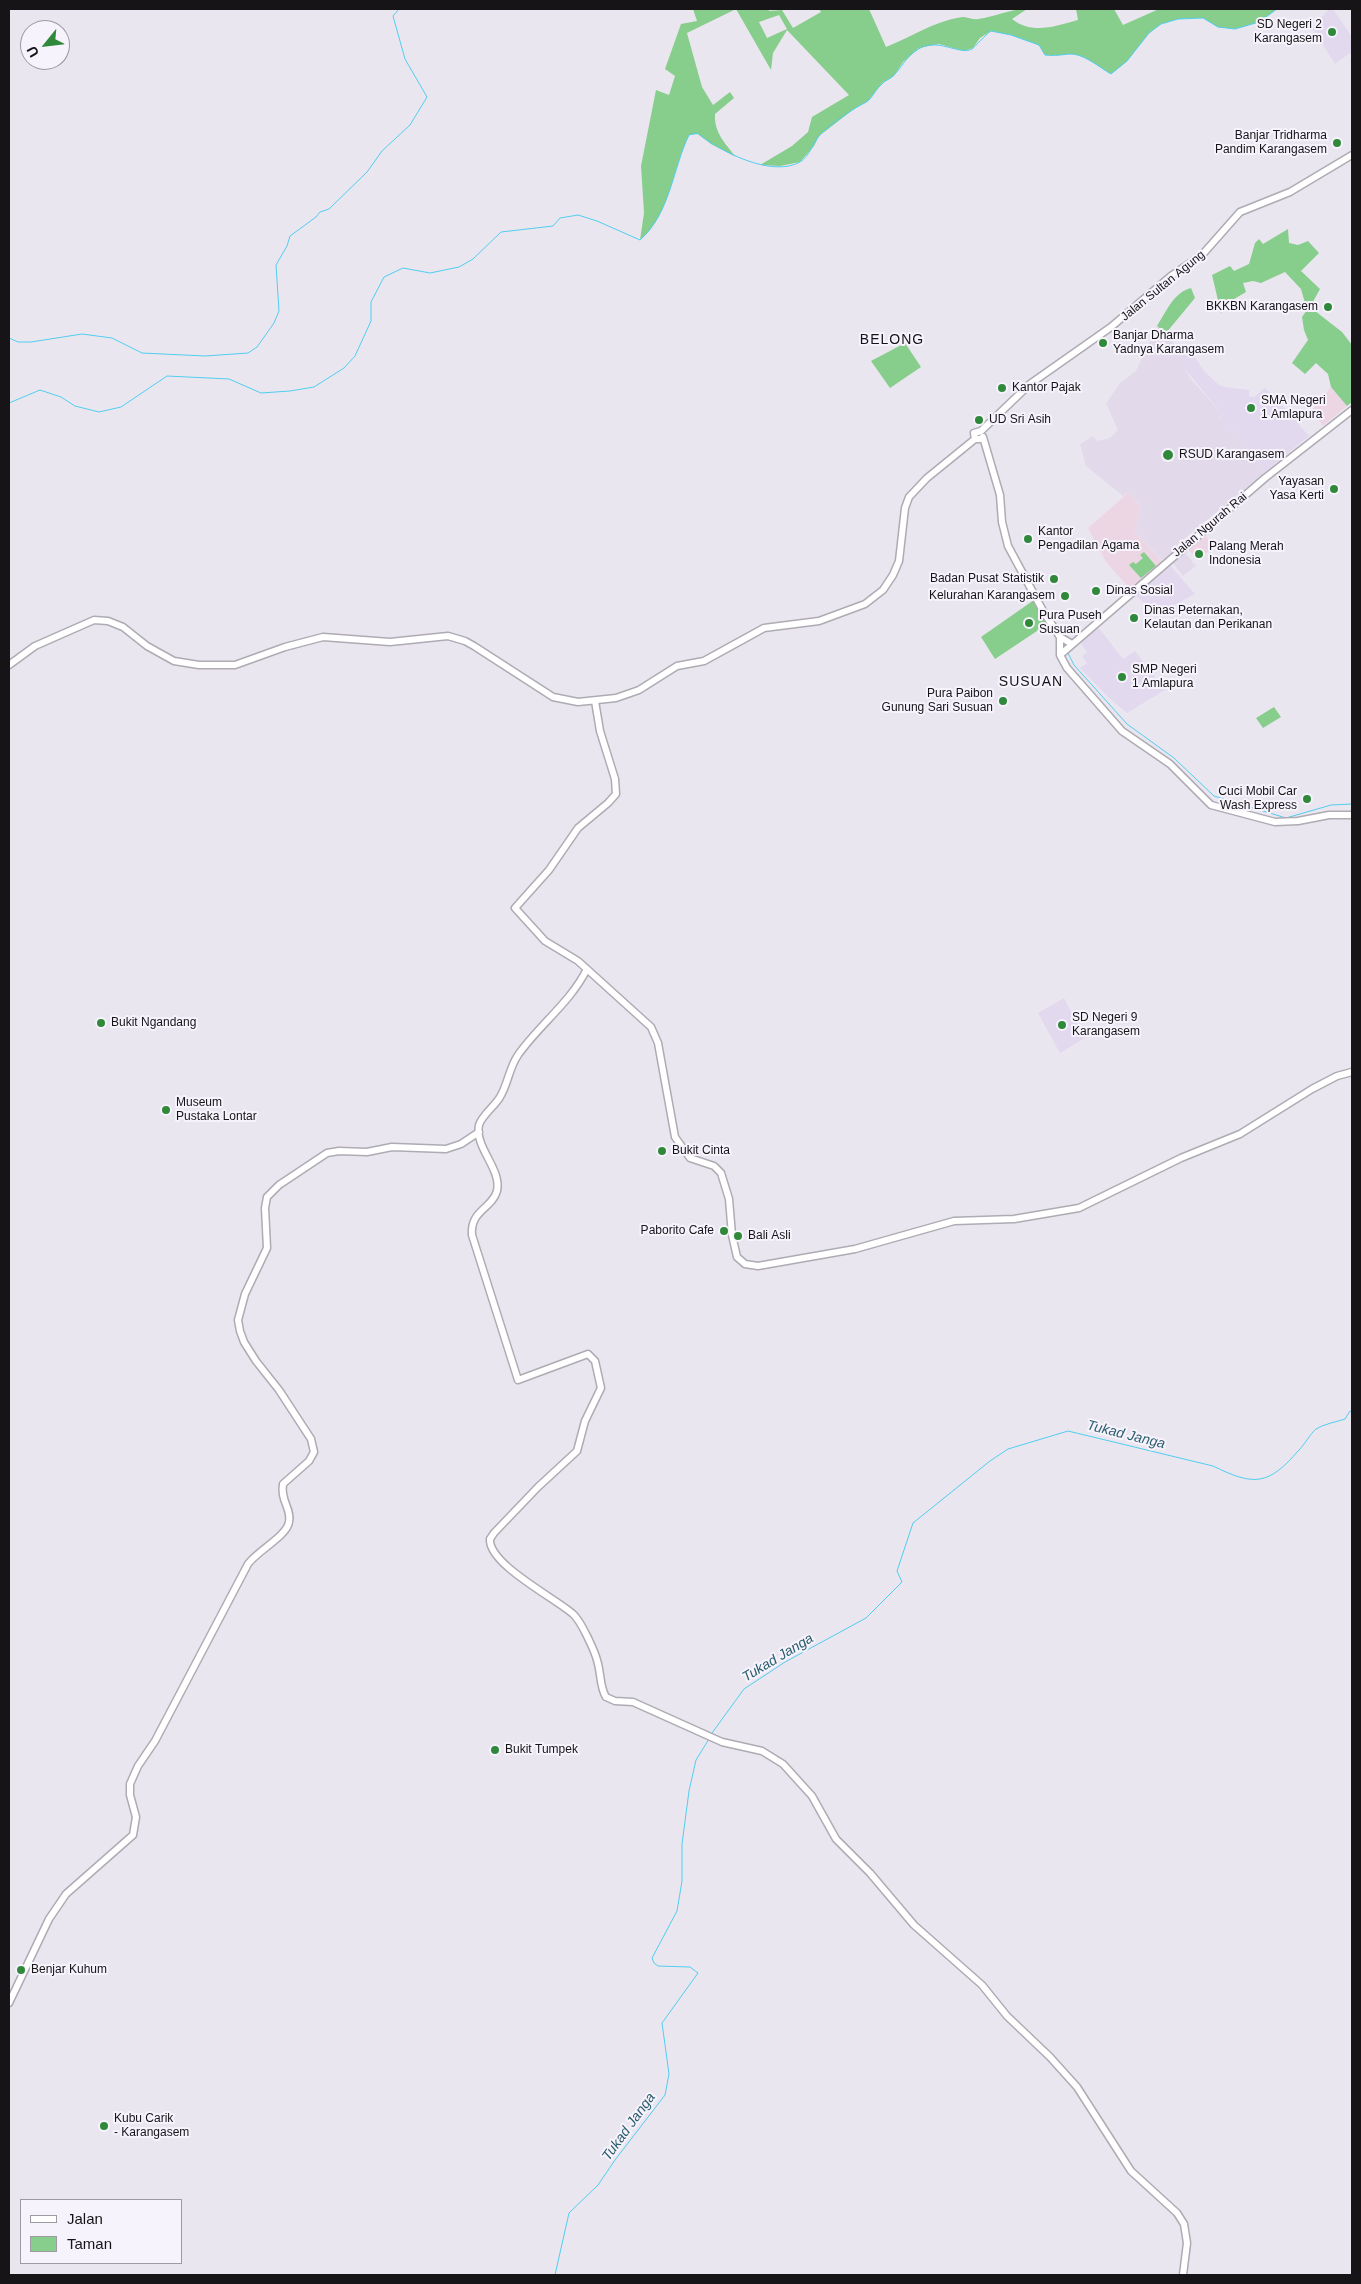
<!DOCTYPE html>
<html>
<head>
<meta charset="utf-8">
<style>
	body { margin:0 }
	#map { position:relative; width:1361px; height:2284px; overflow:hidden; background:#eae6ef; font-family:Helvetica,sans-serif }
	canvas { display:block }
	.frame { position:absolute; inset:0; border:10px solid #161417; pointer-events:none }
	.legend { position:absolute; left:20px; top:2199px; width:162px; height:65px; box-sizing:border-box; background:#f7f3fc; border:1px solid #9d9aa0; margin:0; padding:6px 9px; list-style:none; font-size:15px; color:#161417 }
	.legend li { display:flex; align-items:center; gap:10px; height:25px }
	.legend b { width:25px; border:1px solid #9d9aa0 }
	.north { position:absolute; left:20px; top:20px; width:50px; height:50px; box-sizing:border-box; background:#f7f3fc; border:1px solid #9d9aa0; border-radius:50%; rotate:241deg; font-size:14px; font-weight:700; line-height:20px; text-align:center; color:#161417 }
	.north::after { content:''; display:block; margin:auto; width:18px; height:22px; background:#30893a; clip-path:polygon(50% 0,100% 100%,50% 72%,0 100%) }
</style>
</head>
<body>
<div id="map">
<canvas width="1361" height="2284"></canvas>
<div class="frame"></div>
<ul class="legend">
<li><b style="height:6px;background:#fff"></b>Jalan</li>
<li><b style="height:14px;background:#87cd8b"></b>Taman</li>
</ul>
<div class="north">U</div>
</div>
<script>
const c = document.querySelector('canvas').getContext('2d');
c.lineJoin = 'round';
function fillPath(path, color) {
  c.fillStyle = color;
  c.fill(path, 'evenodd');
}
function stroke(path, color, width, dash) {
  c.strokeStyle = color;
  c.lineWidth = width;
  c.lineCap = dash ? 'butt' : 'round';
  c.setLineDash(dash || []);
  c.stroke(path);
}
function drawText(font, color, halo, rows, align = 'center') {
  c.font = font + ' Helvetica,sans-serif';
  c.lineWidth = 4;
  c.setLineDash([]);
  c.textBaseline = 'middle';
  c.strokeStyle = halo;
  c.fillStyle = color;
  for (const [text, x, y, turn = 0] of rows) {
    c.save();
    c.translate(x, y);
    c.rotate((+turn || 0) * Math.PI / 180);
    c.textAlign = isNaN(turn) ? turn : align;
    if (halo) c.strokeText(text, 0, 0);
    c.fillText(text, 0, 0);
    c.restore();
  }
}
const commercial = new Path2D(`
	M1331,387L1347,406L1323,426L1312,410Z
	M1129,492L1140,506L1137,526L1134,531L1162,561L1130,589L1106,562L1088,528Z
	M1205,535L1215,546L1198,560L1188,549Z`);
const built = new Path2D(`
	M1157,326L1163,328L1181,355L1178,356L1190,378L1223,415L1219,418L1230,432L1233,430L1266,471L1178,544L1196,566L1183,576L1167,556L1162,560L1134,531L1137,526L1140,505L1129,492L1123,496L1086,466L1080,444L1093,436L1097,441L1110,438L1118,430L1106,403L1121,382L1136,371Z`);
const education = new Path2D(`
	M1329,9H1333L1352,37V55L1350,53L1335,64L1312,28Z
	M1192,353L1204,371L1219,385L1225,387L1249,390V396L1254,397L1265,388L1275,397L1309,436L1266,471L1233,430L1230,432L1219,419L1223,415L1184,368L1178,356Z
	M1170,565L1195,594L1163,611L1157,605L1148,608L1136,595Z
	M1098,627L1123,659L1135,651L1165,690L1127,713L1109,698L1080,668L1087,663L1082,656L1087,652L1080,642Z
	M1064,998L1085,1038L1060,1053L1038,1013Z`);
const green = new Path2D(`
	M693,9H768L769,11L782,10L793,28L821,12L819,9H869L886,47C911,37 935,21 962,17C967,17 972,20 978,19C995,17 1009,9 1027,9L1012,19C1032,35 1056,26 1078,20L1076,9H1114L1123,25L1159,9H1277L1259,22L1235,29L1218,27L1203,18L1178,19L1161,24L1149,33L1127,61L1111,74C1099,67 1083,53 1069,54C1060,55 1055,56 1045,55L1039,45L1011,35L991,31L980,38L973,48L964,51L939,44L919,48L903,62L894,76L882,83L868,101L854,109L819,136L814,146L800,162L780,166L760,165L792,146L808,132L812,117L849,95L787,30L773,53L771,70L736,9L687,33L702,87L713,105L730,92L734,98L715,114C714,133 725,143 736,157L711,144L698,134L689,135C672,168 671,214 640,240L644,213L641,166L656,90L669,95L675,76L665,69L681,24L697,21ZM779,15L787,29L767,38L759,22Z
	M1288,229L1289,243L1298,245L1308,241L1319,253L1301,271L1320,289L1310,307L1342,332L1352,345V402L1347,406L1331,387L1328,374L1316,363L1305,374L1292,363L1308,340L1304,330L1302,317L1307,310L1301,289L1285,272L1261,283L1253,281L1243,283L1246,292L1229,302L1221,313L1212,275L1230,266L1234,271L1249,264L1255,243L1259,239L1263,244Z
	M1191,288L1195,298L1166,333L1157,326C1166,312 1174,292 1191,288Z
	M905,343L921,367L890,388L871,361Z
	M1144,552L1156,566L1141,578L1129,565L1133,562L1136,564L1143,558L1140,555Z
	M1034,600L1049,623L995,659L981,637Z
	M1274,707L1281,717L1263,728L1256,718Z`);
const stream = new Path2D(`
	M9,338L18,342H31L82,334L112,338L142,353L205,356L248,353L257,347L274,323L279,311L276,265L287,246L290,236L316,217L320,212L329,209L367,172L382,151L410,125L427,97L405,59L393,16L399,9
	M9,403L40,390L61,397L75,406L99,412L121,407L167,376L229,379L261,393L290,391L314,387L344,368L355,356L371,321V302L384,277L403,268L430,273L459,267L473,259L501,232L553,226L560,218L578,215L597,221L640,240C670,214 673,168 689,135L697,133C720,151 771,178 800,162C810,156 813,142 820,135C829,125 843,116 854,109C859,105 865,104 870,99C874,94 877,88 882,84C885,80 891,79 894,75C903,66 905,58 917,50C937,36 959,56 972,49C975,47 985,35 991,31L1011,35L1039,45L1045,55C1055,56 1060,55 1069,54C1083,53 1099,67 1111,74L1127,61L1149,33L1161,24L1178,19L1203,18L1218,27L1235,29L1259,22L1277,9
	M1068,653L1074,665L1127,724L1174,758L1214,796L1286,818L1331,805L1352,804
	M712,1733L744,1689L785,1662L866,1618L902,1582L897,1571L913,1523L990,1461L1008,1449L1068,1431L1213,1466C1254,1486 1268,1486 1299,1450C1305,1444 1310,1434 1316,1429C1324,1424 1336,1422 1345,1419L1350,1411L1352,1412
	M555,2275L569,2213L598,2185L615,2160L665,2095L669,2074L662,2023L698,1973L690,1967L658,1966L654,1963L652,1958L677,1911L682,1881V1844L689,1791L696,1760L709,1739`);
const minor = new Path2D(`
	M1352,410L1265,478L1060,655L1067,668L1122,731L1170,764L1211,805L1275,822L1298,821L1329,815H1352
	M981,431L1030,384L1111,327L1171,276L1202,255L1240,212L1290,192L1352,155
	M983,437L1000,495L1002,522L1008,546L1043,611L1060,637L1072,644
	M975,439L974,433L981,431
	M1060,655V637
	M9,665L35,646L94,620L108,621L123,627L147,646L174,661L199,665H235L285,647L323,637L390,642L448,636L465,641L474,646L553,697L578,702L616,698L639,690L677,666L704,661L764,628L819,621L865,604L883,590L893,575L899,561L905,508L909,497L927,478L975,439H982
	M595,701L600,731L615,779L616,794L608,803L578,828L549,870L515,908L545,941L578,961L651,1027L658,1043L675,1137L690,1158L714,1166L721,1173L729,1199L732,1235L737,1257L745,1264L758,1266L855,1249L954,1221L1014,1219L1079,1208L1181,1158L1240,1134L1312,1089L1337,1076L1352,1072
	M587,969C570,1003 539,1025 518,1055C509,1068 508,1084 500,1097C495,1106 482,1115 479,1125C474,1147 502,1169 497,1191C492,1209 470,1210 472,1235L518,1380L588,1354L595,1361L601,1388L585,1421L577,1451L538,1487L494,1533L490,1539C488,1564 555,1598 573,1614C581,1621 596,1653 598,1664C601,1675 600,1688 606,1697L615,1701L633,1702L722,1742L762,1751L783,1764L812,1796L836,1839L870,1873L914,1925L982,1985L1007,2016L1050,2057L1077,2087L1131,2171L1177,2213L1184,2224L1187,2243L1183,2275
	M9,2003L49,1919L66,1894L133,1835L136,1817L130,1795V1784L138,1766L155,1741L248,1564C257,1551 287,1536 289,1522C292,1509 280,1501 283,1484L309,1461L314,1452L311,1439L279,1390L256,1361L244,1342L240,1331L238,1320L245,1294L267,1248L265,1208L267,1197L279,1185L327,1153L339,1151L367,1152L392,1147L446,1149L461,1144L479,1132`);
const markers = [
	[1332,32,5,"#30893a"],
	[1337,143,5,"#30893a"],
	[1328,307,5,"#30893a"],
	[1103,343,5,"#30893a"],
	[1002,388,5,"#30893a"],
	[1251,408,5,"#30893a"],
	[979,420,5,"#30893a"],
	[1168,455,6,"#30893a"],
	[1334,489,5,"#30893a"],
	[1028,539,5,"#30893a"],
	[1199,554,5,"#30893a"],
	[1054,579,5,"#30893a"],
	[1096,591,5,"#30893a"],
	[1065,596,5,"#30893a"],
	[1134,618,5,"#30893a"],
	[1029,623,5,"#30893a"],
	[1122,677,5,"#30893a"],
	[1003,701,5,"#30893a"],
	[1307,799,5,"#30893a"],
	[101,1023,5,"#30893a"],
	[1062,1025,5,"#30893a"],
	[166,1110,5,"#30893a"],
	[662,1151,5,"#30893a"],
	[724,1231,5,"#30893a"],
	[738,1236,5,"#30893a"],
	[495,1750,5,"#30893a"],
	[21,1970,5,"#30893a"],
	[104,2126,5,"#30893a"]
];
const poiNames = [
	["SD Negeri 2",1322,25,"right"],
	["Karangasem",1322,39,"right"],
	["Banjar Tridharma",1327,136,"right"],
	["Pandim Karangasem",1327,150,"right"],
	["BKKBN Karangasem",1318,307,"right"],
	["Banjar Dharma",1113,336],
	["Yadnya Karangasem",1113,350],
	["Kantor Pajak",1012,388],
	["SMA Negeri",1261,401],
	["1 Amlapura",1261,415],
	["UD Sri Asih",989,420],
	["RSUD Karangasem",1179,455],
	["Yayasan",1324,482,"right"],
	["Yasa Kerti",1324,496,"right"],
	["Kantor",1038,532],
	["Pengadilan Agama",1038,546],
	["Palang Merah",1209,547],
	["Indonesia",1209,561],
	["Badan Pusat Statistik",1044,579,"right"],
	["Dinas Sosial",1106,591],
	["Kelurahan Karangasem",1055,596,"right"],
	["Dinas Peternakan,",1144,611],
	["Kelautan dan Perikanan",1144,625],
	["Pura Puseh",1039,616],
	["Susuan",1039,630],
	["SMP Negeri",1132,670],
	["1 Amlapura",1132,684],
	["Pura Paibon",993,694,"right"],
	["Gunung Sari Susuan",993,708,"right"],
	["Cuci Mobil Car",1297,792,"right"],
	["Wash Express",1297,806,"right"],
	["SD Negeri 9",1072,1018],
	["Karangasem",1072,1032],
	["Bukit Ngandang",111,1023],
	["Museum",176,1103],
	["Pustaka Lontar",176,1117],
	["Bukit Cinta",672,1151],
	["Paborito Cafe",714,1231,"right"],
	["Bali Asli",748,1236],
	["Bukit Tumpek",505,1750],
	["Benjar Kuhum",31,1970],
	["Kubu Carik",114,2119],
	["- Karangasem",114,2133]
];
const streetNames = [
	["Jalan Sultan Agung",1163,286,-39],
	["Jalan Ngurah Rai",1210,525,-40]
];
const neighbourhoodNames = [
	["BELONG",892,340],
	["SUSUAN",1031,682]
];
const waterNames = [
	["Tukad Janga",1126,1435,14],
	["Tukad Janga",778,1658,-31],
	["Tukad Janga",629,2127,-54]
];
fillPath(commercial, '#edd6e3');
fillPath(built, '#e2daea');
fillPath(education, '#e2d9ef');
fillPath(green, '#87cd8b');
stroke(stream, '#50cdef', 1);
stroke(minor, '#aeabb3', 9);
stroke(minor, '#fff', 6);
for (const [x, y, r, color] of markers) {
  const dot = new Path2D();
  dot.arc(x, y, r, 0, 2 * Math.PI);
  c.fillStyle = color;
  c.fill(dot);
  stroke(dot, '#f7f3fc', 2);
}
drawText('12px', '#161417', '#f7f3fc', poiNames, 'left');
drawText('12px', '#161417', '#f7f3fc', streetNames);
c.letterSpacing = '1px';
drawText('14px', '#161417', '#f7f3fc', neighbourhoodNames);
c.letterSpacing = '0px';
drawText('italic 14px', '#2a5d6c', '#f7f3fc', waterNames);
</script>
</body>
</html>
